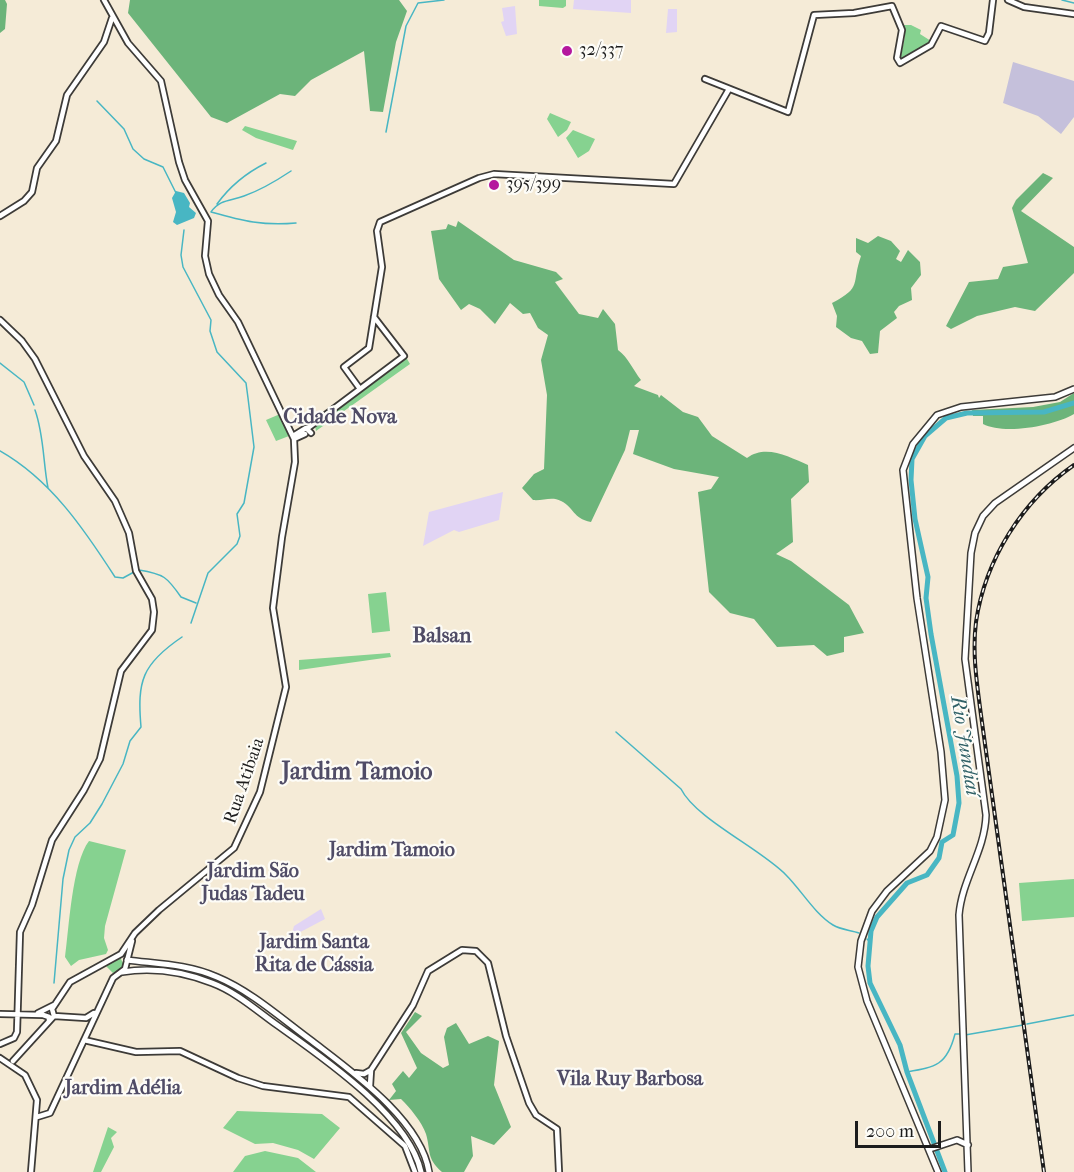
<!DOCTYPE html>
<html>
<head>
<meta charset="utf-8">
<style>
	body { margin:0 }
	#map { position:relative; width:1074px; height:1172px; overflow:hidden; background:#f5ebd7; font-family:"IM FELL French Canon",serif }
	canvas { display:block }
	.scale { position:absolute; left:855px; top:1121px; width:86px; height:27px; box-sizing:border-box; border:3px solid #1c1c1c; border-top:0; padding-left:8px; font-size:18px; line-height:21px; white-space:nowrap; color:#1c1c1c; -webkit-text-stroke:4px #fdfcf7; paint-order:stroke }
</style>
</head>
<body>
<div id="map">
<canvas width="1074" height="1172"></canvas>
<div class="scale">200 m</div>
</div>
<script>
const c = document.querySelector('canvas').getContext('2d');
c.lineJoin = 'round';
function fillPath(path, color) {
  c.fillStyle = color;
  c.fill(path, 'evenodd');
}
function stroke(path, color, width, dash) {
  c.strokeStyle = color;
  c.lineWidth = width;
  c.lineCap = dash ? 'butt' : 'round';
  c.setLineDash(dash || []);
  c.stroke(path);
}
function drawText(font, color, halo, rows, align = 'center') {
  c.font = font + ' "IM FELL French Canon",serif';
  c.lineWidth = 4.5;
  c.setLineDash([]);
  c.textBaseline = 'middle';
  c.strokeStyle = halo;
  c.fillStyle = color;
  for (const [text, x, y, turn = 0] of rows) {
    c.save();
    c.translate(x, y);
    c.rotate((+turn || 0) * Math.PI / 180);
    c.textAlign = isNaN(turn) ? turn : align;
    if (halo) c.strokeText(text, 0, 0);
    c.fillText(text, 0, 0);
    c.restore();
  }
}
const built = new Path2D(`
	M574,0H631V13L573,9Z
	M515,6L517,34L506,36L501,22L504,21L502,8Z
	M668,9H677V32L666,33Z
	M503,492L499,520L459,532L454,530L423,546L429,512Z
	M321,909L325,919L291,937L294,926Z`);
const industrial = new Path2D(`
	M1013,62L1074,81V117L1061,134L1038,116L1003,103Z`);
const green = new Path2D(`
	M539,0H566V6L563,8L539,6Z
	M903,25H911L921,30L920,34L931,41L900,61L905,36Z
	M550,113L571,122L567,130L558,137L547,119Z
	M245,126L297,141L293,150L256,138L242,130Z
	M573,130L595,139L589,151L578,158L566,138Z
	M406,357L410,364L316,431L315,426Z
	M280,414L289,436L276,441L266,420Z
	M386,592L390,631L372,633L368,594Z
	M390,653L391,657L299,670V660Z
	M89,841L126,850L105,926L104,938L108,950L106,954L79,960L71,966L65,957C69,929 72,863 89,841Z
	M1074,879V917L1022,921L1019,883Z
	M120,957L125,967L113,973L106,966Z
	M237,1111L322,1114L340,1128L314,1159L298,1150L273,1143L255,1144L223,1128Z
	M108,1127L117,1132L111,1138L114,1147L101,1172H93Z
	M265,1151L298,1158L316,1172H233L245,1156Z`);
const forest = new Path2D(`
	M0,0H5L7,4L5,29L0,33Z
	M130,0H399L407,11L396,42L383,112L370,111L364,51L311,80L295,96L280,94L227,123L211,117L128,13Z
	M1043,173L1053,178L1021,211L1074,247V273L1035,311L1015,307L977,316L951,329L946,326L969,282L998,279L1003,267L1028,263L1012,208L1016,200Z
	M458,221L514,260L556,272L563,279L555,282L579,314L598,318L603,309L615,324L618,350C628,357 633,370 641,380L634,386L658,395L659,398L661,395L683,412L698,417L712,436L747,458C766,444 789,457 808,465L809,482L791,499L793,542L776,554L791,561L849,605L864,633L844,637V652L827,656L814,645L777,647L754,619L730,613L709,592L698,492L711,489L719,477L674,469L633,454L639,430H630L625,450L591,522C572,518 575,508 561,501C552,496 543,501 533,500L522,488L534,474L544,469L547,395L541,360L548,335L538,328L530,313L523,314L510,303L495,324L480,309L469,304L461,310L439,279L431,231L446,229L448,224L456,227Z
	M878,236L891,241L900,251L896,259L901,262L908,250L920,262L921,275L911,288L912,300L899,306L894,312L897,318L880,331L878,353L870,354L862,341L851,338L836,327L837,316L832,303C863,287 851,284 861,256L856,252V238L868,243Z
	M1074,393V414C1054,426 1004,435 983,424V416H973L972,410L1033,407L1060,402Z
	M415,1012L422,1016L406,1032L421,1053L443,1068L449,1065L444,1037L447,1028L456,1023L469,1044L488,1036L499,1041L494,1085L511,1127L494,1145L471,1136L473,1156L464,1172H442C426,1158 431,1151 426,1134C422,1122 410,1108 401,1099L389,1100L396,1091L392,1084L403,1071L409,1078L417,1068L401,1033Z`);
const water = new Path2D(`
	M176,191L184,193L190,203L189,207L196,213L194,218L177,225L173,222L176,212L172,198Z`);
const stream = new Path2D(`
	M1062,0L1074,3
	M97,101L124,129L133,149L144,159L163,167L176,193
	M386,132L406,26L418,3L444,0
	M291,171C276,181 261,190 244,196C231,201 220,199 211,212C243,221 263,226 296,223
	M217,204C230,186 246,173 266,163
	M184,230L181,255L183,267L211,320L210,331L217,352L246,383L248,398L254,447L244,503L237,514L240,536L237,544L208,573L191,623
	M0,363L24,382L34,405
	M35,410C44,435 43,462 48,488
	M0,451C51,480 84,529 115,577L123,578L134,572
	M139,570C164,574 167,577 181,597L196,603
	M616,732L681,789C696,819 761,849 786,875C802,891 814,913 833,925C841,930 851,930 859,933
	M867,939L870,942
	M54,983L63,879L69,850L75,837L90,823L102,804L123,764L130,741L141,727C137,681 142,664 182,637
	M1027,1024L1074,1015
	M965,1035L1023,1025
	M907,1072C936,1067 947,1065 955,1034H961`);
const river = new Path2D(`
	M945,1172L907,1072L900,1045L870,983L868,966L871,931L877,917L907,883L927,875L939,858L942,842L953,835L959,803L957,776L931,634L926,598L928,577L915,519L911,480L912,459L925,436L946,418L967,413L1044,412L1074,403`);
const secondary = new Path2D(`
	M1008,0L1024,7L1074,14
	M705,79L788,112L814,15L854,13L892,6L902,30L897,58L900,63L931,45L941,26L985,41L989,33L993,0
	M0,216L24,201L32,192L37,168L56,141L67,95L104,42L112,18
	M0,320L22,341L35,359L84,456L115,501L129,533L136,571L152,599L154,612L152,630L121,671L100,759L84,790L52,840L32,905L20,932L17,1032L14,1038L0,1044
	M360,389L344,367L369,348L382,267L377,231L380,222L479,178L494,174L674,184L729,89
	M308,428L404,356L374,317
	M293,436L306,428L311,433
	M294,439L305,434
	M38,1013L54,1005
	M0,1014L43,1015L49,1017V1021
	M54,1016L52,1009L70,982L121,954L135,933L159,910L234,848L260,792L286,687L273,608L282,537L295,462L294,439L238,322L219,295L209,274L205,256L208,221L185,180L179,162L161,81L128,43L104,0
	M54,1016L86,1018L94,1013
	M84,1040L136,1052L180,1051L238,1078L263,1086L349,1097L405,1146L415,1172
	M0,1058L25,1075L37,1100L31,1172
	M13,1061L54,1016
	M356,1073L364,1074L371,1070
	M370,1086L371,1070L413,1005L428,971L462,950L476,951L488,963L506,1036L529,1103L536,1115L557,1129L559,1172
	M37,1117L50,1113L113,978L125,969L132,941`);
const primary = new Path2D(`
	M127,960C158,964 187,964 217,977C251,991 282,1019 312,1041C351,1071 421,1120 429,1172
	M122,972C153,967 184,972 212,983C236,992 256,1010 277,1025C322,1057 409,1116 421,1172
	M930,1149L957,1140L968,1145
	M938,1172L867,1001L858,967L861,941L872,911L887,891L930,851L937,837L945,800L941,752L917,598L903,470L913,444L937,415L961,407L1055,397L1074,389
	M968,1172L959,915C962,879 985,851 986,815L965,659L971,553L975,533L983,516L995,503L1074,448`);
const rail = new Path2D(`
	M1044,1172L981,715C977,684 972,653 976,622C985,560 1022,501 1074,465`);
const markers = [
	[567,51,6,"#b5179e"],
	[494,185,6,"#b5179e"]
];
const poiNames = [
	["32/337",579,51],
	["395/399",506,185]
];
const streetNames = [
	["Rua Atibaia",245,781,-71]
];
const waterNames = [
	["Rio Jundiaí",964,746,81]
];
const neighbourhoodNames = [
	["Jardim Tamoio",392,851],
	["Jardim São",253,872],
	["Judas Tadeu",253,895],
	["Jardim Santa",314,943],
	["Rita de Cássia",314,966],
	["Vila Ruy Barbosa",630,1080],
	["Jardim Adélia",123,1089]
];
const quarterNames = [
	["Cidade Nova",340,418],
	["Balsan",442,637]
];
const districtNames = [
	["Jardim Tamoio",357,773]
];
fillPath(built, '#e1d4f4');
fillPath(industrial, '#c5c0db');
fillPath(green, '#86d290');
fillPath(forest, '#6cb47a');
fillPath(water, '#48b6c3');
stroke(stream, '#48b6c3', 1.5);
stroke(river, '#48b6c3', 5);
stroke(secondary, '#3d3b38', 8);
stroke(primary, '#3d3b38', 8);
stroke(secondary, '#fff', 4.5);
stroke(primary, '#fff', 5);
stroke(rail, '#1c1c1c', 4);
stroke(rail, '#fdfcf7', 1.5, [4.5]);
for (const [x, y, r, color] of markers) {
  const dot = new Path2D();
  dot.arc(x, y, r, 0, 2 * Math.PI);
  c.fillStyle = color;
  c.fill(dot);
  stroke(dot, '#fdfcf7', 2);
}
drawText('18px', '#1c1c1c', '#fdfcf7', poiNames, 'left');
drawText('18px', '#1c1c1c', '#fdfcf7', streetNames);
drawText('italic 20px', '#306167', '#fdfcf7', waterNames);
drawText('bold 20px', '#504c66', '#fdfcf7', neighbourhoodNames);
drawText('bold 21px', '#504c66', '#fdfcf7', quarterNames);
drawText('bold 24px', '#504c66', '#fdfcf7', districtNames);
</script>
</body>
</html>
